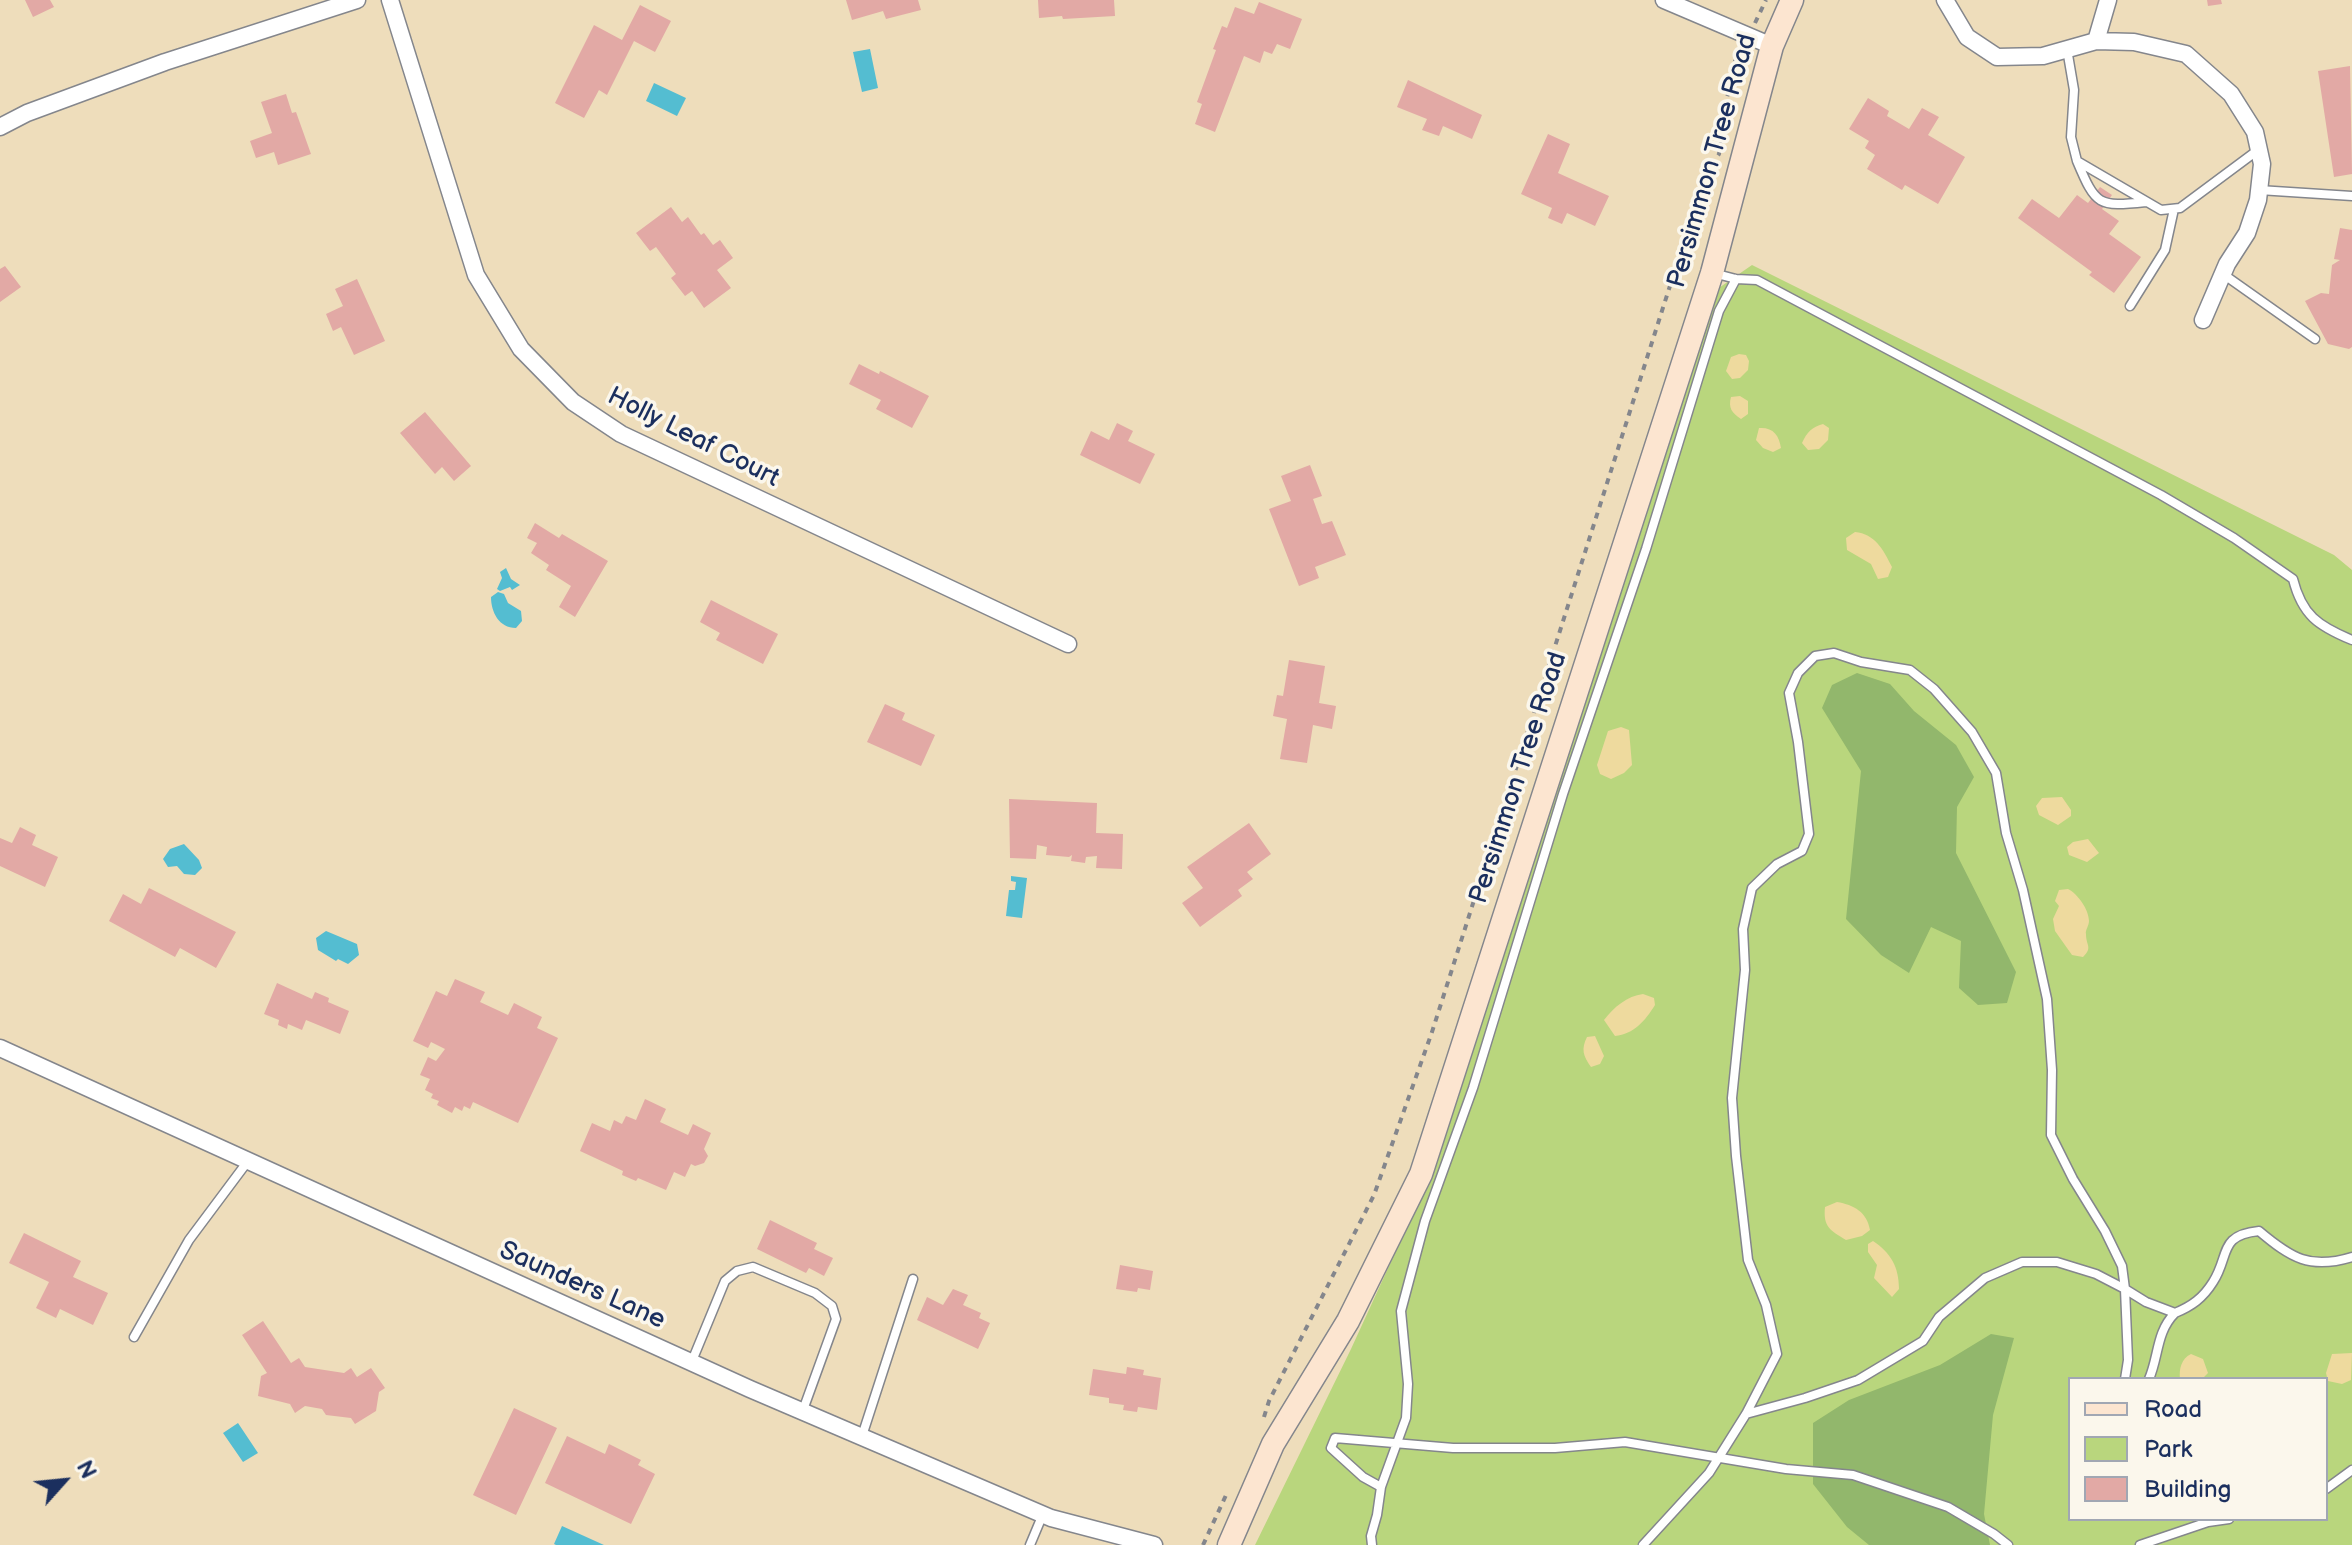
<!DOCTYPE html>
<html>
<head>
<meta charset="utf-8">
<style>
	body { margin:0 }
	#map { position:relative; width:2352px; height:1545px; overflow:hidden; background:#edb; font-family:"Balsamiq Sans",sans-serif }
	canvas { display:block }
	.legend { position:absolute; left:2068px; top:1377px; width:260px; height:144px; box-sizing:border-box; background:#fbf7ec; border:2px solid #a1a7b3; margin:0; padding:10px 14px; list-style:none; font-size:24px; color:#1b2f5e }
	.legend li { display:flex; align-items:center; gap:16px; height:40px }
	.legend b { width:40px; border:2px solid #a1a7b3 }
	.north { position:absolute; left:24px; top:1441px; width:80px; height:80px; -webkit-text-stroke:6px #fbf7ec; paint-order:stroke; rotate:63deg; font-size:22px; font-weight:700; line-height:32px; text-align:center; color:#1b2f5e }
	.north::after { content:''; display:block; margin:auto; width:28px; height:36px; background:#1b2f5e; clip-path:polygon(50% 0,100% 100%,50% 72%,0 100%) }
</style>
</head>
<body>
<div id="map">
<canvas width="2352" height="1545"></canvas>
<ul class="legend">
<li><b style="height:10px;background:#fce5d0"></b>Road</li>
<li><b style="height:22px;background:#b9d67d"></b>Park</li>
<li><b style="height:22px;background:#e2a9a5"></b>Building</li>
</ul>
<div class="north">N</div>
</div>
<script>
const c = document.querySelector('canvas').getContext('2d');
c.lineJoin = 'round';
function fillPath(path, color) {
  c.fillStyle = color;
  c.fill(path, 'evenodd');
}
function stroke(path, color, width, dash) {
  c.strokeStyle = color;
  c.lineWidth = width;
  c.lineCap = dash ? 'butt' : 'round';
  c.setLineDash(dash || []);
  c.stroke(path);
}
function drawText(font, color, halo, rows, align = 'center') {
  c.font = font + ' "Balsamiq Sans",sans-serif';
  c.lineWidth = 7;
  c.setLineDash([]);
  c.textBaseline = 'middle';
  c.strokeStyle = halo;
  c.fillStyle = color;
  for (const [text, x, y, turn = 0] of rows) {
    c.save();
    c.translate(x, y);
    c.rotate((+turn || 0) * Math.PI / 180);
    c.textAlign = isNaN(turn) ? turn : align;
    if (halo) c.strokeText(text, 0, 0);
    c.fillText(text, 0, 0);
    c.restore();
  }
}
const green = new Path2D(`
	M1752,265L2334,555L2352,570V1545H1255L1351,1349L1433,1170L1713,292ZM2070,1379H2326V1519H2070Z`);
const forest = new Path2D(`
	M1857,673L1890,684L1914,711L1956,745L1974,777L1957,807L1956,853L2016,972L2007,1003L1978,1005L1959,988L1961,941L1931,927L1909,973L1881,955L1846,919L1861,771L1822,708L1832,685Z
	M1991,1334L2014,1338L1993,1415L1984,1514L1990,1545H1869L1847,1527L1813,1484V1423L1849,1400L1940,1365Z`);
const sand = new Path2D(`
	M1739,354L1746,355L1749,361L1748,370L1740,378L1732,379L1726,371L1731,357Z
	M1740,396L1748,401V414L1741,419C1732,413 1728,408 1731,397Z
	M1823,424L1829,428L1828,440L1819,449L1808,450L1802,443C1807,432 1812,427 1823,424Z
	M1759,428C1773,427 1779,435 1781,448L1773,452L1763,448L1756,440Z
	M1855,532C1875,534 1883,549 1892,567L1888,577L1878,579L1871,564L1847,550L1846,538Z
	M1621,727L1629,730L1632,765L1624,773L1611,779L1600,774L1597,765L1608,731Z
	M2062,797L2071,810V816L2058,825L2039,815L2036,806L2042,798Z
	M2088,839L2099,853L2087,862L2069,855L2067,847L2073,842Z
	M2068,889C2078,894 2089,910 2089,921C2089,926 2085,930 2086,934C2086,946 2093,947 2083,957L2072,955L2055,931L2053,919L2059,906L2055,901L2059,890Z
	M1643,994L1654,998L1655,1005C1645,1021 1634,1034 1615,1036L1604,1020C1614,1007 1627,996 1643,994Z
	M1595,1036L1604,1056L1600,1064L1591,1067C1583,1056 1581,1049 1587,1037Z
	M1837,1202C1854,1205 1867,1212 1870,1230L1862,1236L1846,1240C1830,1230 1823,1227 1825,1207Z
	M1873,1241C1891,1253 1899,1267 1899,1289L1892,1297L1874,1278L1877,1265L1868,1252V1244Z
	M2352,1353L2351,1380L2342,1384L2328,1381L2326,1373L2332,1354Z
	M2191,1354L2203,1359L2208,1373L2202,1379H2180C2179,1369 2181,1359 2191,1354Z`);
const water = new Path2D(`
	M870,49L878,88L862,92L853,52Z
	M654,83L686,98L677,116L646,101Z
	M506,568L511,579L520,585L512,590L510,587L500,591L497,589L502,578L500,572Z
	M498,592L504,594L508,603L521,611L522,621L516,628C499,628 491,612 491,597Z
	M184,844L199,860L202,868L195,875L184,874L177,866L168,867L163,859L170,849Z
	M1011,876L1027,878L1022,918L1006,916L1009,890H1015L1016,882L1011,881Z
	M326,931L357,944L359,955L348,964L338,959L336,961L318,950L316,938Z
	M238,1423L258,1453L243,1462L223,1433Z
	M562,1526L604,1545H556L554,1544Z`);
const building = new Path2D(`
	M25,0H50L54,7L33,17Z
	M846,0H918L921,10L886,19L883,11L852,20Z
	M1038,0H1114L1115,16L1063,19L1062,16L1039,18Z
	M2207,0H2221L2222,4L2208,6Z
	M1259,2L1302,19L1290,49L1277,44L1272,54L1264,51L1260,63L1244,56L1215,132L1195,124L1202,104L1197,102L1216,50L1213,49L1222,26L1227,28L1235,7L1254,14Z
	M640,5L671,21L655,52L634,41L607,95L599,90L584,118L555,103L594,25L622,40Z
	M2350,66L2352,174L2334,177L2318,71Z
	M1408,80L1482,115L1472,139L1443,126L1439,136L1422,130L1427,119L1397,107Z
	M286,94L292,113L296,112L311,154L278,165L274,152L256,158L250,141L272,133L261,102Z
	M1868,98L1889,111L1887,116L1909,129L1922,108L1939,117L1928,135L1965,157L1938,204L1905,185L1902,190L1867,169L1875,155L1865,148L1869,141L1849,129Z
	M1548,134L1570,144L1558,173L1609,196L1595,226L1567,213L1562,224L1548,218L1552,208L1521,194Z
	M2100,187L2112,195L2102,209L2119,221L2109,234L2141,257L2114,293L2089,275L2092,272L2018,218L2032,199L2059,218L2077,195L2088,203Z
	M671,207L682,222L688,217L701,235L704,233L713,245L720,240L733,258L717,270L731,288L704,308L692,291L685,296L671,278L676,274L656,247L650,251L636,233Z
	M2340,228L2352,230V347L2349,349L2328,344L2305,301L2321,293L2329,294L2332,265L2340,260L2334,259Z
	M5,266L21,287L0,302V269Z
	M357,279L385,341L354,355L341,327L333,331L326,314L343,306L335,289Z
	M859,364L879,374L880,371L929,396L912,428L876,409L881,400L849,384Z
	M425,412L471,466L454,481L442,467L435,474L400,433Z
	M1117,423L1133,431L1128,441L1155,454L1140,484L1080,455L1091,431L1109,440Z
	M1310,465L1322,496L1313,499L1322,524L1332,521L1346,555L1315,567L1319,578L1299,586L1269,509L1291,501L1281,476Z
	M535,523L559,538L562,534L608,561L575,617L559,607L571,586L546,570L549,565L531,553L537,543L527,538Z
	M711,600L778,634L763,664L716,640L720,633L700,622Z
	M1289,660L1325,666L1319,703L1336,706L1332,729L1313,725L1307,763L1280,759L1287,719L1273,716L1277,695L1283,696Z
	M885,704L905,713L902,720L935,735L921,766L867,742Z
	M1009,799L1097,803L1096,833L1123,834L1122,869L1096,868L1097,856L1086,857L1085,863L1071,861L1072,855L1069,857L1046,855L1047,847L1037,845L1036,859L1010,858Z
	M1249,823L1271,854L1247,872L1253,879L1238,890L1242,896L1200,927L1182,903L1203,888L1187,867Z
	M20,827L36,835L32,845L58,857L45,887L0,866V838L12,843Z
	M149,888L236,932L216,968L180,948L175,957L109,921L123,894L141,904Z
	M455,979L485,992L480,1002L508,1015L514,1003L542,1017L537,1028L558,1038L518,1123L473,1102L470,1109L464,1106L462,1111L455,1107L452,1113L437,1105L439,1101L431,1098L433,1094L425,1090L430,1079L420,1075L428,1057L436,1061L445,1049L431,1042L428,1048L413,1041L436,991L447,996Z
	M277,983L312,999L315,992L329,998L328,1002L349,1011L340,1034L306,1020L302,1030L288,1024L287,1029L278,1025L279,1020L264,1014Z
	M645,1099L666,1109L660,1122L688,1135L693,1124L711,1133L704,1149L708,1156L704,1163L695,1166L691,1164L685,1177L674,1172L666,1190L638,1178L636,1181L622,1175L623,1171L580,1151L592,1123L610,1131L614,1120L622,1124L626,1116L636,1120Z
	M770,1220L817,1243L814,1249L833,1258L824,1276L809,1268L806,1273L757,1249Z
	M24,1233L81,1261L73,1277L108,1293L93,1325L60,1309L56,1318L36,1308L49,1282L9,1263Z
	M1120,1265L1153,1271L1150,1290L1138,1288L1137,1292L1116,1289Z
	M953,1289L968,1295L963,1305L981,1313L979,1318L990,1323L978,1349L917,1320L927,1297L943,1305Z
	M263,1321L291,1363L299,1358L305,1367L344,1373L351,1368L357,1377L371,1368L385,1388L379,1392L376,1411L355,1424L351,1418L326,1415L322,1409L305,1406L295,1413L290,1404L258,1396L261,1376L267,1373L242,1335Z
	M1127,1367L1144,1370L1143,1375L1161,1378L1157,1410L1138,1407L1137,1412L1123,1410L1124,1405L1109,1403V1398L1089,1395L1093,1369L1126,1374Z
	M514,1408L557,1428L516,1515L473,1495Z
	M567,1436L605,1454L609,1444L641,1460L638,1465L655,1474L631,1524L545,1483Z`);
const path = new Path2D(`
	M1755,23L1766,0
	M1264,1417L1269,1401L1374,1195L1432,1032L1705,176L1719,154L1727,97L1734,77L1733,65L1740,52
	M1203,1545L1227,1493`);
const service = new Path2D(`
	M2067,49L2074,90L2071,137L2077,161L2161,210L2180,208L2258,150
	M2077,161C2096,206 2098,207 2146,202
	M2259,190L2352,196
	M1713,273L1736,279L1757,280L2161,495L2234,538L2293,579C2302,615 2318,626 2352,640
	M2223,274L2315,339
	M2130,306L2165,250L2174,209
	M2125,1289L2146,1302L2175,1313C2192,1306 2203,1298 2213,1282C2230,1256 2218,1235 2259,1231C2291,1258 2310,1270 2352,1257
	M134,1337L189,1240L248,1161
	M692,1361L725,1281L737,1271L753,1267L815,1293L832,1306L836,1319L803,1410
	M2125,1379L2128,1360L2125,1289
	M2149,1379C2159,1356 2156,1332 2175,1313
	M862,1436L913,1279
	M1381,1487L1363,1477L1331,1448L1335,1438L1453,1448H1555L1625,1442L1786,1469L1853,1475L1948,1507L1994,1534L2008,1545
	M2326,1489L2352,1470
	M1030,1545L1043,1514
	M1372,1545L1371,1536L1377,1515L1381,1487L1406,1418L1408,1384L1401,1311L1425,1221L1473,1088L1563,794L1646,549L1719,311L1736,279
	M1643,1545L1709,1473L1746,1414L1777,1354L1766,1305L1748,1260L1736,1156L1732,1098L1745,970L1743,929L1752,888L1777,864L1802,851L1809,834L1798,742L1789,693L1798,673L1815,656L1834,653L1861,662L1910,670L1934,689L1972,732L1996,773L2006,833L2023,890L2047,999L2052,1070L2051,1135L2073,1179L2105,1231L2122,1266L2125,1289L2096,1274L2057,1262H2022L1985,1278L1939,1317L1923,1341L1858,1380L1805,1398L1746,1414
	M2140,1545L2208,1522L2229,1519`);
const minor = new Path2D(`
	M390,0L476,275L521,349L573,402L621,434L1068,644
	M1664,0L1772,46
	M1945,0L1967,37L1997,57L2043,56L2096,41L2134,42L2186,54L2231,94L2255,132L2262,164L2258,200L2247,233L2227,264L2203,320
	M2096,41L2108,0
	M0,127L27,113L165,62L357,0
	M0,1048L750,1389L1051,1518L1154,1545`);
const secondary = new Path2D(`
	M1229,1545L1273,1444L1348,1321L1421,1174L1712,273L1772,46L1792,0`);
const streetNames = [
	["Persimmon Tree Road",1713,161,-74],
	["Holly Leaf Court",693,438,27],
	["Persimmon Tree Road",1519,778,-72],
	["Saunders Lane",582,1286,24]
];
fillPath(green, '#b9d67d');
fillPath(forest, '#92b76c');
fillPath(sand, '#eeda9e');
fillPath(water, '#54bdd1');
fillPath(building, '#e2a9a5');
stroke(service, '#84868c', 11);
stroke(minor, '#84868c', 19);
stroke(secondary, '#84868c', 25);
stroke(path, '#84868c', 4, [6, 6]);
stroke(service, '#fff', 8);
stroke(minor, '#fff', 16);
stroke(secondary, '#fce5d0', 22);
drawText('26px', '#1b2f5e', '#fbf7ec', streetNames);
</script>
</body>
</html>
